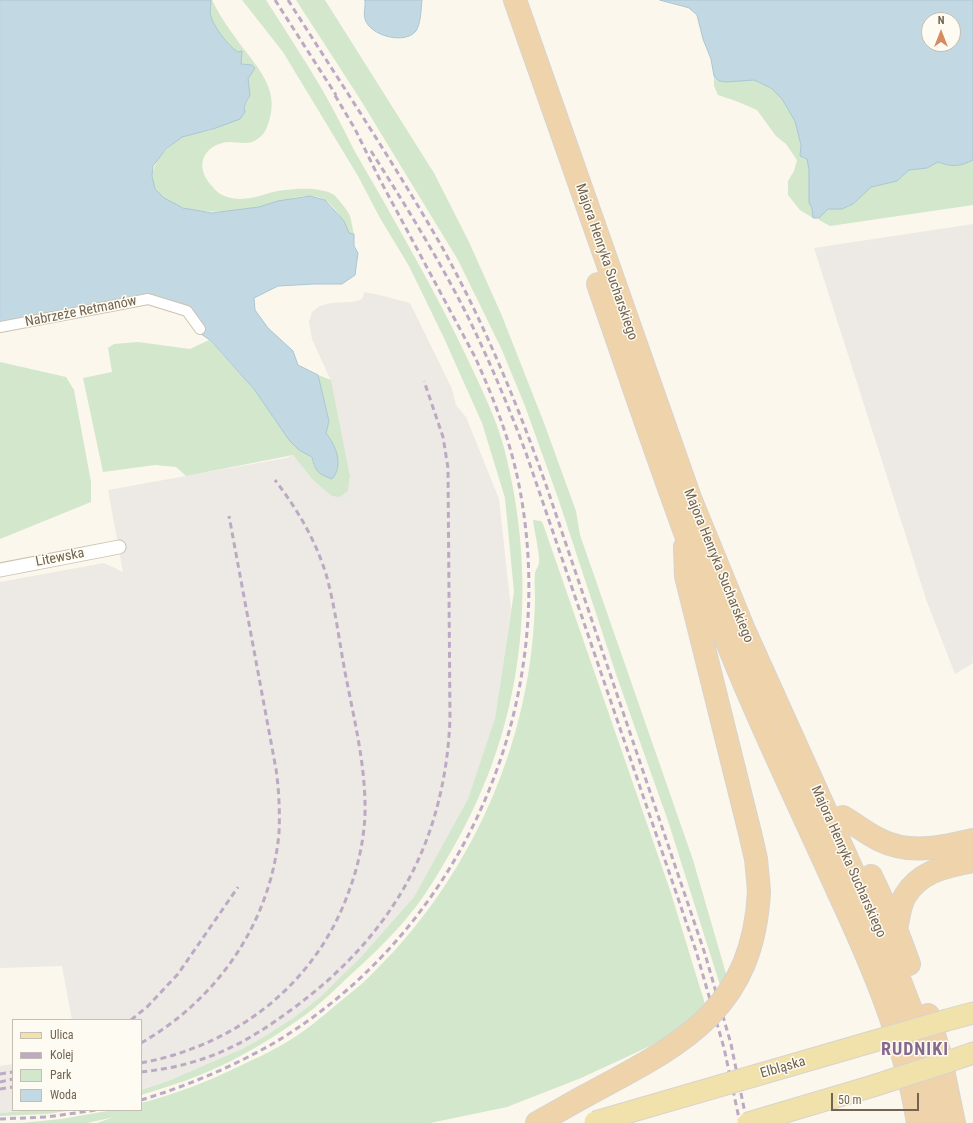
<!DOCTYPE html>
<html>
<head>
<meta charset="utf-8">
<style>
	body { margin:0 }
	#map { position:relative; width:973px; height:1123px; overflow:hidden; background:#fbf7ec; font-family:"Roboto Condensed",sans-serif }
	canvas { display:block }
	.legend { position:absolute; left:12px; top:1019px; width:130px; height:92px; box-sizing:border-box; background:#fdfbf2; border:1px solid #c6beb2; margin:0; padding:5px 7px; list-style:none; font-size:12px; color:#736351 }
	.legend li { display:flex; align-items:center; gap:8px; height:20px }
	.legend b { width:20px; border:1px solid #c6beb2 }
	.north { position:absolute; left:921px; top:12px; width:40px; height:40px; box-sizing:border-box; background:#fdfbf2; border:1px solid #c6beb2; border-radius:50%; rotate:0deg; font-size:11px; font-weight:700; line-height:16px; text-align:center; color:#736351 }
	.north::after { content:''; display:block; margin:auto; width:14px; height:18px; background:#d68c60; clip-path:polygon(50% 0,100% 100%,50% 72%,0 100%) }
	.scale { position:absolute; left:831px; top:1093px; width:88px; height:18px; box-sizing:border-box; border:2px solid #736351; border-top:0; padding-left:5px; font-size:12px; line-height:14px; white-space:nowrap; color:#736351; -webkit-text-stroke:3px #fdfbf2; paint-order:stroke }
</style>
</head>
<body>
<div id="map">
<canvas width="973" height="1123"></canvas>
<ul class="legend">
<li><b style="height:5px;background:#f1e2ac"></b>Ulica</li>
<li><b style="height:5px;background:#bcaac4"></b>Kolej</li>
<li><b style="height:11px;background:#d2e7cb"></b>Park</li>
<li><b style="height:11px;background:#c2d9e3"></b>Woda</li>
</ul>
<div class="north">N</div>
<div class="scale">50 m</div>
</div>
<script>
const c = document.querySelector('canvas').getContext('2d');
c.lineJoin = 'round';
function fillPath(path, color) {
  c.fillStyle = color;
  c.fill(path, 'evenodd');
}
function stroke(path, color, width, dash) {
  c.strokeStyle = color;
  c.lineWidth = width;
  c.lineCap = dash ? 'butt' : 'round';
  c.setLineDash(dash || []);
  c.stroke(path);
}
function drawText(font, color, halo, rows, align = 'center') {
  c.font = font + ' "Roboto Condensed",sans-serif';
  c.lineWidth = 3;
  c.setLineDash([]);
  c.textBaseline = 'middle';
  c.strokeStyle = halo;
  c.fillStyle = color;
  for (const [text, x, y, turn = 0] of rows) {
    c.save();
    c.translate(x, y);
    c.rotate((+turn || 0) * Math.PI / 180);
    c.textAlign = isNaN(turn) ? turn : align;
    if (halo) c.strokeText(text, 0, 0);
    c.fillText(text, 0, 0);
    c.restore();
  }
}
const industrial = new Path2D(`
	M973,224V663L955,674L927,602L814,248Z
	M364,292L379,295L410,303L452,389L456,405L466,417L499,499L511,609L495,718L468,799L414,897L360,958L319,998L296,1016L267,1035L242,1049L168,1081L141,1090V1020H72L62,966L0,968V582L104,563L123,572L108,490L286,458L293,455L313,480L340,497L348,491L350,476L331,381L312,339L309,322L312,312L320,306L331,303L352,302L361,300L363,297Z
	M13,1064V1110H35L0,1113V1066Z`);
const green = new Path2D(`
	M211,0H212C220,17 232,33 243,48C261,71 280,93 268,124C266,132 260,139 252,142C243,145 232,140 222,143C201,149 196,168 211,185C215,190 220,195 227,197C240,201 253,198 266,194C282,189 319,185 334,195C337,197 339,201 342,204C344,207 347,210 349,214C352,220 352,228 354,234L349,233C345,223 334,205 324,199C306,190 278,203 259,207C230,213 190,216 165,199C141,182 155,158 173,144C176,142 179,138 182,136C191,132 202,133 212,130C217,127 240,112 244,107C255,95 246,87 248,79C250,75 253,72 255,68L252,65L241,64L238,52C228,46 212,25 210,13C210,9 211,4 211,0Z
	M242,0H266C285,30 305,60 323,91C334,110 344,130 354,150C367,173 381,196 394,220C420,266 446,313 469,362C482,390 496,418 504,448C541,590 523,734 446,860C433,883 418,906 400,926C384,944 366,961 348,977C337,988 325,999 313,1009C287,1029 258,1047 229,1062C201,1076 171,1086 141,1095V1090L168,1081L242,1049L267,1035L296,1016L319,998L360,958L414,897L468,799L495,718L514,592L505,498L482,423L444,338L409,266L380,218L358,176L283,52Z
	M296,0H325L434,173L469,242L502,316L544,423L576,511L580,535L693,860L727,977L720,985L668,821L616,674L558,498L525,406L502,350L458,260L360,99Z
	M714,76L719,81L726,82L754,80L771,88L782,99L795,121L801,145L800,156L807,159L809,170V203L812,208L813,218L800,210L788,195V181L794,171L797,160L786,144L776,136L757,110L736,101L718,95L714,86Z
	M973,160V205L830,226L819,220V218L828,209H842L853,204L870,187L897,181L909,170L927,168L938,162C952,167 959,167 973,160Z
	M209,340L254,389L289,440L299,450L312,457L314,467L332,441L326,433L329,421L318,375L331,380L350,476L348,491L340,497L332,496L313,480L293,455L186,476L176,467L155,465L103,472L83,378L112,372L108,348L114,344L138,342L190,349Z
	M0,362L66,377L74,390L91,482V502L0,539Z
	M533,520L541,521L543,524L670,890L705,1004L697,1013L661,1041L581,1078L507,1107L430,1123H97L114,1117L87,1123H22L61,1119L113,1110H141V1103C176,1094 209,1081 242,1065C254,1059 268,1053 280,1046C302,1034 322,1017 342,1000C350,993 360,986 368,978C471,879 532,742 535,600C535,591 534,581 535,573C536,569 539,566 539,562C540,553 534,530 533,520Z
	M35,1110H73L47,1114L0,1116V1113Z`);
const water = new Path2D(`
	M0,0H211C211,4 210,9 210,13C212,25 228,46 238,52L242,51L241,64L252,65L255,68L248,79L250,95L244,107L245,112L240,119L213,129L182,137L166,149L153,166L152,176L155,189L164,198L183,208L212,213L259,207L278,201L310,196L325,200L344,221L349,233L354,234V246L358,253L355,275L342,284H314L278,286L254,298L255,310L268,328L293,351L298,365L318,375L329,421L326,433C336,446 344,465 332,479C318,474 315,471 312,457L299,450L289,440L254,389L210,340L198,332L187,309L149,297L0,325Z
	M365,0H422C421,9 421,23 416,31C405,45 370,36 365,19C363,13 366,6 365,0Z
	M660,0H973V160C959,167 952,167 938,162L927,168L909,170L897,181L871,187L853,204L842,209H828L819,218H813L812,208L809,203V170L807,159L800,156L801,145L795,121L782,99L771,88L754,80L726,82L719,81L714,76L711,59L703,39L697,15L689,8ZM929,20H953V44H929Z`);
const pedestrian = new Path2D(`
	M0,327L148,299L187,311L200,329`);
const minor = new Path2D(`
	M0,570L119,547`);
const primary = new Path2D(`
	M947,1020L973,1013
	M953,1060L973,1053`);
const trunk = new Path2D(`
	M515,0L690,498L744,630L886,945L910,1007L933,1085L939,1123
	M598,284C647,425 694,568 753,704C780,766 809,827 837,889C872,964 905,1041 918,1123
	M685,547L686,576L750,833L756,859L759,891
	M843,817C855,824 867,834 880,840C910,855 942,847 973,840
	M871,876L896,929L909,964
	M896,929C898,920 900,904 905,896C921,870 946,867 973,861
	M928,1015L939,1051L954,1123
	M537,1123L585,1096`);
const rail = new Path2D(`
	M275,0L336,95
	M288,0C340,82 394,163 442,247C484,323 517,403 546,485L705,954L731,1044L747,1123
	M371,151C404,203 437,256 465,311C488,357 508,405 526,453L696,951L724,1048L740,1123
	M131,1020L148,1006L178,974L238,887
	M141,1043C218,999 271,922 279,833C280,812 279,790 276,769L229,516
	M141,1063C237,1045 316,984 349,891C358,867 364,840 365,814C366,766 354,719 345,672C339,640 335,606 326,574C315,539 297,509 275,480
	M141,1072C205,1065 244,1045 295,1007C393,934 445,842 450,719L448,468L443,437L424,381
	M0,1074L13,1072
	M0,1082L13,1079
	M0,1089L13,1087
	M141,1100C187,1086 232,1067 274,1043C466,928 563,698 518,480C509,437 493,397 475,357L379,178L355,129L333,92
	M0,1119L47,1117L96,1110`);
const primaryBridge = new Path2D(`
	M595,1122L947,1020
	M748,1123L873,1086L953,1060`);
const trunkBridge = new Path2D(`
	M585,1096C680,1045 753,1012 759,891`);
const streetNames = [
	["Majora Henryka Sucharskiego",606,262,71],
	["Nabrzeże Retmanów",81,312,-11],
	["Litewska",60,558,-11],
	["Majora Henryka Sucharskiego",718,566,68],
	["Majora Henryka Sucharskiego",848,862,66],
	["Elbląska",783,1068,-16]
];
const districtNames = [
	["RUDNIKI",915,1050]
];
fillPath(industrial, '#ede9e4');
fillPath(green, '#d2e7cb');
fillPath(water, '#c2d9e3');
stroke(water, '#a9c6d3', 1);
stroke(pedestrian, '#ccc2b2', 12);
stroke(minor, '#ccc2b2', 15);
stroke(primary, '#d8d3ce', 23);
stroke(trunk, '#d8d3ce', 24);
stroke(pedestrian, '#fff', 10);
stroke(minor, '#fff', 13);
stroke(primary, '#f1e2ac', 21);
stroke(trunk, '#efd4ab', 22);
stroke(rail, '#bcaac4', 3, [6, 4]);
stroke(primaryBridge, '#d8d3ce', 23, []);
stroke(trunkBridge, '#d8d3ce', 24, []);
stroke(primaryBridge, '#f1e2ac', 21);
stroke(trunkBridge, '#efd4ab', 22);
drawText('14px', '#736351', '#fdfbf2', streetNames);
c.letterSpacing = '1px';
drawText('bold 18px', '#88698e', '#fdfbf2', districtNames);
c.letterSpacing = '0px';
</script>
</body>
</html>
